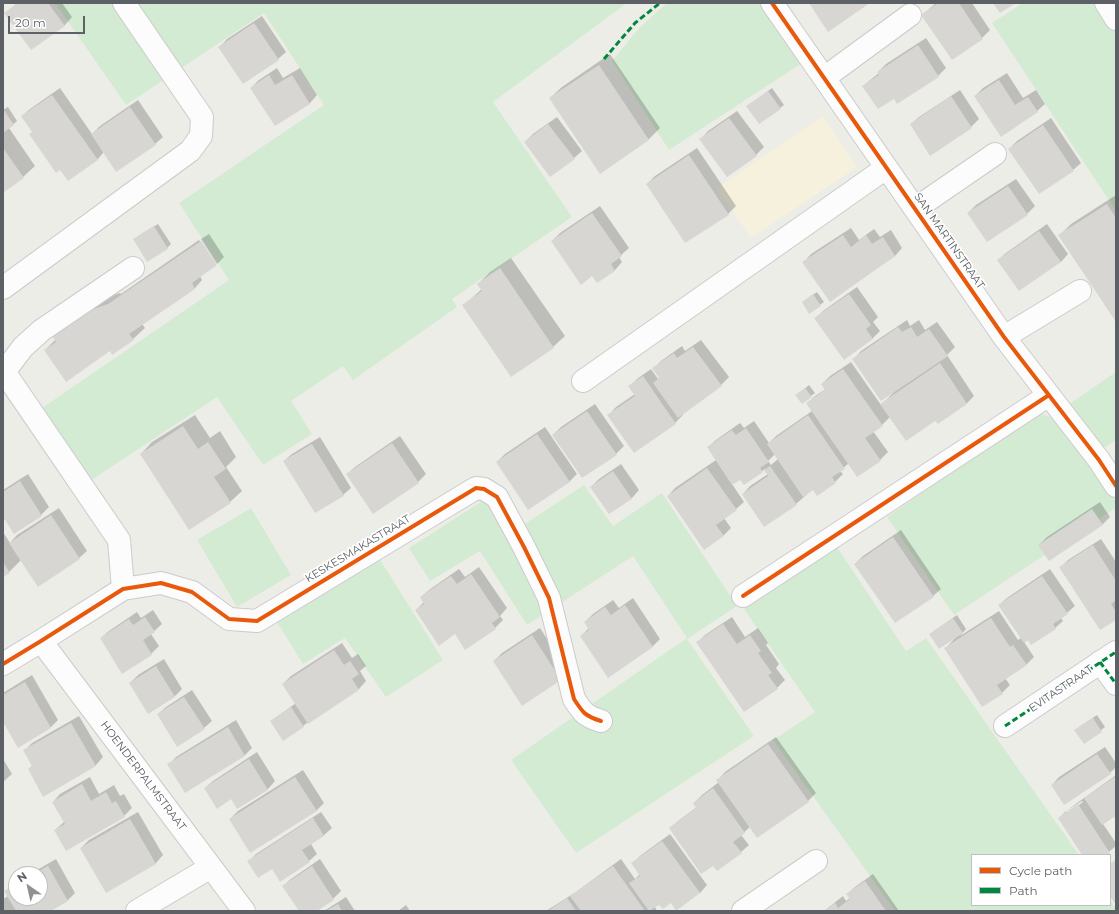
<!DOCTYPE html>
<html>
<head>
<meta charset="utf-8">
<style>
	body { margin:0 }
	#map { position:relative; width:1119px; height:914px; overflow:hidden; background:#edede8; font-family:Montserrat,sans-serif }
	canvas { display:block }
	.frame { position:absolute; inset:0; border:4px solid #5d6166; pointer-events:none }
	.legend { position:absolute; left:971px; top:854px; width:140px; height:52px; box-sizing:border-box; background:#fff; border:1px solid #bec0c2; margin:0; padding:5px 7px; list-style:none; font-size:12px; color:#5d6166 }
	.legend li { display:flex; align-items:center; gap:8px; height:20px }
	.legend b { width:20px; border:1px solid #bec0c2 }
	.north { position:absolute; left:8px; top:866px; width:40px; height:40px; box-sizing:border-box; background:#fff; border:1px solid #bec0c2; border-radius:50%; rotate:326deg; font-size:11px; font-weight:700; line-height:16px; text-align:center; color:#5d6166 }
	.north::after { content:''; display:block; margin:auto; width:14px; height:18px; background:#8f9294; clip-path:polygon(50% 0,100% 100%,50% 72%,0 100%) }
	.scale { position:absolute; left:8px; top:16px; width:77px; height:18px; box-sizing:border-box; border:2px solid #5d6166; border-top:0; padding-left:5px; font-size:12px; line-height:14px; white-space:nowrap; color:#5d6166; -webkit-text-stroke:3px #fff; paint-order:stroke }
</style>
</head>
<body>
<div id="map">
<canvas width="1119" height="914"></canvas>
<div class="frame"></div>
<ul class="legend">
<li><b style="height:5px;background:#e8590c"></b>Cycle path</li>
<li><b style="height:5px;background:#00873e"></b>Path</li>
</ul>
<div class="north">N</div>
<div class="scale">20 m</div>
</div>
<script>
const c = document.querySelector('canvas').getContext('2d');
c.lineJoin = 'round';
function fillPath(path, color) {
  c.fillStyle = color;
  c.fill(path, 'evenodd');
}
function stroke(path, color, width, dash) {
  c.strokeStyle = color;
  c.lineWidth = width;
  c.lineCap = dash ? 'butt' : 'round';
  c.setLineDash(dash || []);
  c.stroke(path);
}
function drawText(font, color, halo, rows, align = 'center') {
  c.font = font + ' Montserrat,sans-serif';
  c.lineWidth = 3.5;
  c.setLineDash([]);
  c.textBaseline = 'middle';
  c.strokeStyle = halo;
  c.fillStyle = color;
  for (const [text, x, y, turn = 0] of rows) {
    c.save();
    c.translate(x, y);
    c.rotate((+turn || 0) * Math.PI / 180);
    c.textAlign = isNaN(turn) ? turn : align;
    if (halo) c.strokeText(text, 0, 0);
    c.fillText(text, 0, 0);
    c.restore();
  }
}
const green = new Path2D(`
	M55,3H627L493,102L572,217L452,299L457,307L353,380L343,366L291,401L312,434L263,465L217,397L90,481L42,408L229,280L179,203L324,105L264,13L126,105Z
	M667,3H760L802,63L669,150L612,61L640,27Z
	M1023,3H1097L1116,32V211L992,23Z
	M1116,372V440L1102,449L1080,416L1069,404Z
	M1038,413L1054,418L1116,501V508L954,615L887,517Z
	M584,485L613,526L662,493L737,606L687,639L754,736L576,853L511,760L687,638L633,556L527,625L480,551L430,581L409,548L490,496L514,531Z
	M251,508L291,575L237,607L197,540Z
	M837,547L906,651L926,638L1079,855H972V905H1110V900L1116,908V911H895L773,740L815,712L744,609Z
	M379,558L443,660L386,697L345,638L303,664L275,619Z`);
const sand = new Path2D(`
	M823,116L857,167L751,238L717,188Z`);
const shadow = new Path2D(`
	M17,3H62L72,17L65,25L32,49L6,13Z
	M936,3H972L990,30L982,38L922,15Z
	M262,16L286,52L278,59L220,47L227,39Z
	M926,38L946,68L938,76L863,86L879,73L878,72L886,64Z
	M610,54L660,128L649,139L600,172L550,98L562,87Z
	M277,68L283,78L300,68L317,95L310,103L275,125L251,88L259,80Z
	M1007,73L1023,98L1036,90L1045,104L1037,111L975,96L983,88Z
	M60,88L92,134L100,126L138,100L163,137L155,144L104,152L97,160L33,132L22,116L30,109Z
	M772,88L784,105L780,108L748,106Z
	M960,90L979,119L971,127L930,154L911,124L919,117Z
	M8,107L17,121L9,128L35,166L23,177L3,188V110Z
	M737,111L764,147L756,155L701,139L708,131Z
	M557,117L582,151L574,158L525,142L533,134Z
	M1051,118L1081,163L1073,170L1009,149L1017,141Z
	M697,148L736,206L728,214L647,184L655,176Z
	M1016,179L1035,206L1027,214L968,213L976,205Z
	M1116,195V320L1059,236L1071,224Z
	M600,206L629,248L619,257L622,262L615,270L597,282L592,275L552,241L560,233Z
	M158,224L171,244L167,248L138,236Z
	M1047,224L1068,254L1061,262L998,260L1006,253Z
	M851,228L859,240L874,229L880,237L891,230L902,248L895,256L830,300L804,262L811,254Z
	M209,234L224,257L217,264L201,239Z
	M199,240L215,265L200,276L202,280L195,288L142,324L145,328L133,339L110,350H45L56,339L49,329L106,298L120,293L121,294Z
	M511,258L565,336L553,347L464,305L482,289L478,284L490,272Z
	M857,287L878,317L873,322L880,331L872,339L816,318L823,311Z
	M817,292L824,302L820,305L807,299Z
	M907,320L910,326L919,320L925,330L937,322L955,347L947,355L974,396L967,403L938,423L936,419L890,417L882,425L873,431L888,452L880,460L849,463L840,471L843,474L835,482L814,488L796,504L743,494L750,486L768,474L765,469L744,484L741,478L732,484L744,502L736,509L724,518L731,528L723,536L668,496L675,488L716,460L708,447L716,440L740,423L744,428L754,421L769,443L776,436L812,411L807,404L815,396L826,389L822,384L830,376L851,362L881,405L893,393L854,359L861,351ZM775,454L778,459L771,465L768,461Z
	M701,340L729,377L721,385L682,414L683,415L675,423L609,415L616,407L635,394L630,386L637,379L651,369L658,379L660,377L654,368L661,361L682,346L685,351Z
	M809,385L815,393L811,396L797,395Z
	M595,404L624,446L616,454L553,435L561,427Z
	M195,415L210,438L220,431L236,457L226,467L242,491L230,502L141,454L152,442Z
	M545,427L577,474L569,482L497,462L505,454Z
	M400,436L426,474L418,482L347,474L355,467Z
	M320,437L351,488L343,495L284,461L292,454Z
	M621,464L639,490L632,498L609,513L591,487L599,479Z
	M28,474L49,507L41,515H3V490Z
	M1100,502L1110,517L1102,525L1039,545L1047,537Z
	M59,508L87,551L79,558L21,560L9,572L3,576V532L10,543L17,535Z
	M901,530L941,589L933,596L855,564L863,556Z
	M1101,539L1116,562V619L1061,567L1068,560Z
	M479,567L507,608L500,616L503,620L495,628L465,648L455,633L416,610L424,602L421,597L429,590L459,569L465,577Z
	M1050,569L1075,606L1061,618L1063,621L1055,628L1024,642L1034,657L1026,665L1005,678L1010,685L1002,693L945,649L955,638L934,631L957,615L966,629L960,636L999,611L1018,640L1021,638L999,605L1007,598Z
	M633,598L660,639L653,646L609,676L581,636L589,628L585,622L593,614L613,600L619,608Z
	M153,610L162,624L151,634L159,646L151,654L101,638L109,631L137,612L141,618Z
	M732,617L745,637L758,628L768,643L766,645L779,664L776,668L785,680L777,688L698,642L705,635Z
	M540,628L568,671L561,679L494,661L502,653Z
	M342,643L352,658L358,654L366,666L360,671L366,681L359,689L308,722L303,726L271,721L296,703L283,684L291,676Z
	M164,659L182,689L175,696L149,713L130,683L138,675Z
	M32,675L58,720L51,727L18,746L3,720V693Z
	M192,690L212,721L204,728L158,714L166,707Z
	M1097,715L1105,727L1084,743L1079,727Z
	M79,716L103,757L96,765L44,795L29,769L33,765L24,751L32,743Z
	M236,720L252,748L245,755L185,792L169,765L176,757Z
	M776,737L816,793L808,801L750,827L741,835L749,845L741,852L670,828L678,821L697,807L694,803L702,795L719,782L718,780L725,772Z
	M1105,747L1116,763V767L1110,773L1052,785L1059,777Z
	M257,752L275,781L268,789L237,808L231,798L205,788L213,781Z
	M3,759L12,774L3,782Z
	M303,770L324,803L316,811L230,819L238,811Z
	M1116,775V819L1114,816L1103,824L1116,843V846L1105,855H1083L1059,818L1066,811ZM1082,801L1083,802L1066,814V811Z
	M90,777L99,794L114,785L120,796L124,794L132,808L124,816L55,830L64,822L53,802L60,794Z
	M138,812L163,855L156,863L106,891L81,848L89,840Z
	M321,812L332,828L324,835L311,844L317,854L309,861L272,868L248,862L256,854Z
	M670,834L707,885L700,893L671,902L659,903L655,907L657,911H546L576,892L621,859L635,879L640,874L633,864L640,856Z
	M56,859L75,893L68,900L49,911H3V899L8,896L6,892L16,882V898H40V874H30Z
	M320,859L341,891L333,899L316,911H300L283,886L291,879Z
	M873,874L899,911H824L843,896L846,901L850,898L847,894L855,887Z
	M346,897L355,911H324Z
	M406,905L410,911H398Z`);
const building = new Path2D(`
	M18,3H48L65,26L31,50L4,13Z
	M809,3H870L828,32Z
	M938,3H959L983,39L952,60L921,15Z
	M993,3H1016L1000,13Z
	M254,23L279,60L243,84L218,47Z
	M918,45L939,77L897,104L894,99L878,109L862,86L879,75L877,72Z
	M599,65L649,140L600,174L549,98Z
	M269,75L275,85L292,75L310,104L275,126L250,88Z
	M999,80L1015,105L1028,97L1038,112L1001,137L974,96Z
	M768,91L781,109L759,124L746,106Z
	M52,95L98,160L68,181L60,170L56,173L29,134L32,132L21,116Z
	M951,96L972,128L930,156L910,124Z
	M130,107L156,145L116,172L91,134Z
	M3,109L14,125L3,133Z
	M729,118L757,156L727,177L699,139Z
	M548,124L575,159L550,177L524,142Z
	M1043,125L1074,171L1039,194L1008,149Z
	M3,148L24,178L4,192L3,190Z
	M689,155L729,215L685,243L646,184Z
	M1008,186L1028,215L987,242L967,213Z
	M1107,204L1116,218V322L1058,235Z
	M592,213L622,256L611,264L615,271L597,283L592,276L581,285L551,241Z
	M154,226L168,249L147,262L133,239Z
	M1039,231L1061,262L1019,291L997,260Z
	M843,235L851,247L866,235L872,244L883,237L895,256L830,302L802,262Z
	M201,241L217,265L192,283L195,289L129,334L134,340L112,355L110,351L66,382L44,350L56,342L48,329L84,304L94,309L108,304Z
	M500,268L554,348L511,377L462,305L482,291L477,284Z
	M813,294L821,306L809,314L802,302Z
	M849,294L871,325L866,329L873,339L844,360L814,318Z
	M898,327L902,332L911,327L917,337L929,329L948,356L881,401L852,359Z
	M693,347L722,386L678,418L653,383L659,378L652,368L674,353L677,358Z
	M940,363L967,404L938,424L935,421L906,441L880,404Z
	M843,369L883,426L865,438L881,461L857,477L806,403L825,390L821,384Z
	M643,376L676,424L634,453L607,415L635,396L628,386Z
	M805,388L812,397L802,404L795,395Z
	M587,411L617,455L582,478L552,435Z
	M808,415L845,469L832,477L836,483L817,496L813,490L803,497L767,444Z
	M183,426L198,449L208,442L226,469L214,477L231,503L189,530L140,454Z
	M746,428L769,462L760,468L763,472L744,485L740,480L732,485L707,447L732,430L736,435Z
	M537,434L570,482L528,510L496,462Z
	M392,443L419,483L373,514L346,474Z
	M312,444L344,496L315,513L283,461Z
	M770,466L797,505L764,527L742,494L768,476L764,470Z
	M707,468L737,510L716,525L724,536L704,550L667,496Z
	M613,471L632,499L609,514L590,487Z
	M20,481L42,516L14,534L3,517V492Z
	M1092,509L1103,525L1049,561L1038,545Z
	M51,515L80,559L38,587L9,543Z
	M893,537L934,597L895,623L854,564Z
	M1093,545L1116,581V600L1111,604L1116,612V620L1100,630L1059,567Z
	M3,562L10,573L3,577Z
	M471,574L500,617L492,623L496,629L465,650L455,634L439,646L415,610L424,604L420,597L451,576L457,584Z
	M1042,576L1068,614L1053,624L1056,629L1031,645L1028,640L1024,643L998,605Z
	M625,605L653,647L608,678L580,636L589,630L584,622L605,607L611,615Z
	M145,617L155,632L143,640L152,655L122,674L100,638L129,619L133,625Z
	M953,618L963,633L939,649L929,634Z
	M991,618L1010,647L1013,645L1027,665L997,685L1003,694L982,707L944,648Z
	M723,624L737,644L750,635L761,651L758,653L772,673L768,675L778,689L744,712L696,642Z
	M532,635L561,680L522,706L493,661Z
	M334,650L344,665L350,661L359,674L352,679L359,690L308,724L282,684Z
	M156,666L175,697L148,714L129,683Z
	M25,682L51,728L18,748L3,722V695Z
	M184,697L205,729L177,747L157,714Z
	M291,707L304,727L283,741L270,721Z
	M1093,718L1102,732L1084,744L1074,730Z
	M71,723L96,766L43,797L28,769L32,766L23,750Z
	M228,727L245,756L185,793L167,764Z
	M768,744L809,802L757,838L716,780Z
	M1097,754L1111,774L1064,805L1051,785Z
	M249,759L268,790L237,809L231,799L217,809L204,788Z
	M1116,776V820L1114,817L1102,825L1084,798Z
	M295,777L317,811L250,853L229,819Z
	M82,784L91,801L106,792L112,803L116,801L125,817L66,851L54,830L65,824L52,802Z
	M713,788L745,833L733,842L742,853L717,871L713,866L701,874L669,828L696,808L693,803Z
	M1078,804L1110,853L1107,855H1082L1058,818Z
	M313,818L324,836L302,850L310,862L280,882L272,869L258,878L247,861Z
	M130,819L156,864L106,893L80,848Z
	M662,841L700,893L676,911L671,903L663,909L659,905L649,911L629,883L640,876L631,863Z
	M1116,859V905L1110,896V864Z
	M48,866L68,901L51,911H16L4,891L16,884V898H40V874H34Z
	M312,866L334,900L317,911H299L282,886Z
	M613,866L645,911H581L570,896Z
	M865,881L886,911H824L835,903L838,908L850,899L846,894Z
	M567,898L576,911H548Z
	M338,904L342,911H326Z`);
const minor = new Path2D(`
	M772,3L1004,337L1099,460L1116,486
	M1106,3L1116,19
	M824,78L910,15
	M915,209L995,154
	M3,288L190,151L201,136L202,117L124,3
	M1004,337L1080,291
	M3,370L119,540L123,589
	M3,370L8,367L23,347L42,330L133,268
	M583,381L886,168
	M743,596L1049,395
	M41,641L244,911
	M1100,662L1116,684
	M3,664L41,641L123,589L161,583L192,592L229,619L257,621L476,488L484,489L497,497L524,547L549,598L574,699C583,713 585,716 601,721
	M1005,726L1116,652
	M137,911L211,867
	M743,911L816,861`);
const quiet = new Path2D(`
	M604,59L635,23L660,3
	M1100,662L1116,684
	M1005,726L1116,652`);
const cycleway = new Path2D(`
	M772,3L1004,337L1099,460L1116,486
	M743,596L1049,395
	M3,664L41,641L123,589L161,583L192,592L229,619L257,621L476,488L484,489L497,497L524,547L549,598L574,699C583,713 585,716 601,721`);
const streetNames = [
	["SAN MARTINSTRAAT",949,241,55],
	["KESKESMAKASTRAAT",358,549,-31],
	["EVITASTRAAT",1061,689,-34],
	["HOENDERPALMSTRAAT",143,776,53]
];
fillPath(green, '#d4ebd3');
fillPath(sand, '#f5f1dd');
fillPath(shadow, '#0003');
fillPath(building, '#d7d6d3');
stroke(minor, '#cacbca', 24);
stroke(minor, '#fcfcfc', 22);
stroke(quiet, '#00873e', 3, [6, 3]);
stroke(cycleway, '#e8590c', 4);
drawText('11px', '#5d6166', '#fff', streetNames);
</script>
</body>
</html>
